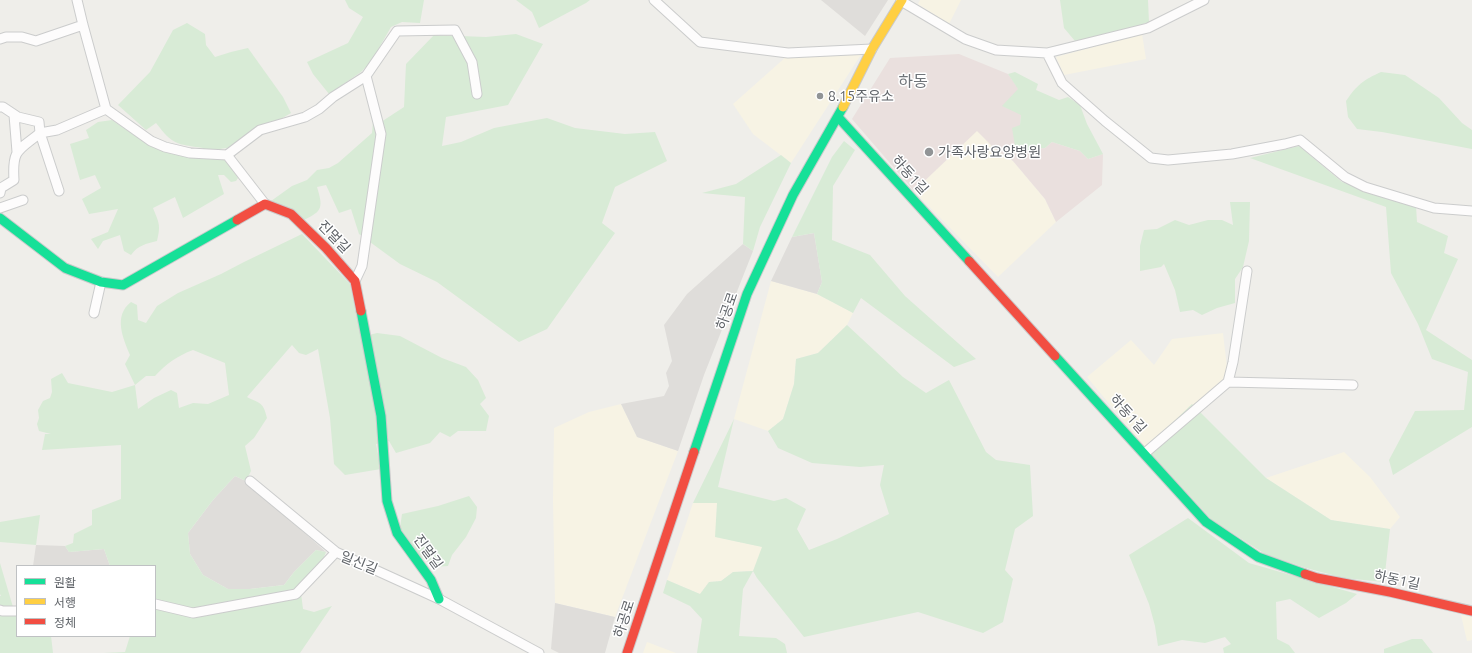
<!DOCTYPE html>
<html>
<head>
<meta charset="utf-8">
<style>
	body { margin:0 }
	#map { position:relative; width:1472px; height:653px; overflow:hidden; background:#efeeea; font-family:Ubuntu,"Noto Sans KR",sans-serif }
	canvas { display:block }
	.legend { position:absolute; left:16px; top:565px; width:140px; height:72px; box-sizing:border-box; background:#fff; border:1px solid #bfc1c3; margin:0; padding:5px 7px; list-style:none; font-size:12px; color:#5f6368 }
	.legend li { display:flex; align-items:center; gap:8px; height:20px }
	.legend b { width:20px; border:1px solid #bfc1c3 }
</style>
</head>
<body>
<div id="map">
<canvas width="1472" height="653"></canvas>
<ul class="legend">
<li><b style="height:5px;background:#16e098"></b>원활</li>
<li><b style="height:5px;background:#ffcf43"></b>서행</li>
<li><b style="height:5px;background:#f24e42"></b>정체</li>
</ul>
</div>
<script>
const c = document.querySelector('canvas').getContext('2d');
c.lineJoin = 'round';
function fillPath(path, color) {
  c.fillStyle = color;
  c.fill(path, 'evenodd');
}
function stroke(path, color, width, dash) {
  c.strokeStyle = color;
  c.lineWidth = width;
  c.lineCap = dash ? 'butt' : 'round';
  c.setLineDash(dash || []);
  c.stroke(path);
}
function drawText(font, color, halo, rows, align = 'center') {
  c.font = font + ' Ubuntu,"Noto Sans KR",sans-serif';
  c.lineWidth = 3;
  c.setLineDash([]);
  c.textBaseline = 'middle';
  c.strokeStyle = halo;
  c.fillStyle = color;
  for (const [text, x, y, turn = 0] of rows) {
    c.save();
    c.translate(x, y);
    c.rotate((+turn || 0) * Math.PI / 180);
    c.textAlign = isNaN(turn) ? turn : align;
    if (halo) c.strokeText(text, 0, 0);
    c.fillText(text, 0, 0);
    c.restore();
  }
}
const commercial = new Path2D(`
	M920,0H961L949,24L918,4Z
	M1142,34L1146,59L1064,75L1056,57Z
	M862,53L791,163L753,134L733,104L787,56Z
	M977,130L995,149L1013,161L1045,199L1056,222L998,277L914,191Z
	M771,281L817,294L853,313L847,325L818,353L796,359L794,384L783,419L768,431L734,419Z
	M1223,333L1227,367L1224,380L1199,401L1146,448L1087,377L1131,340L1154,365L1172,339Z
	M621,404L637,437L678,451L615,617L555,603L553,500L554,428L589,412Z
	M1344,452L1370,477L1400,517L1390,529L1331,520L1266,478Z
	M693,503H717L716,537L763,547L753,571L733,572L721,581L709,582L700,594L667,580Z
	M1461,615L1472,617V640L1467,641Z
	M647,642L676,653H643Z`);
const industrial = new Path2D(`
	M821,0H888L865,36Z
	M814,233L822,282L817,294L771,281L792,237Z
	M743,244L753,251L704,375L678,451L637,437L621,404L664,396L669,386L666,373L672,361L664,325L687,294Z
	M235,476L246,481L326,552L316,550L294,572L284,585L250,589H228L203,575L190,554L188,533L213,500Z
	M36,545L65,546L69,552L104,549L110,566H33Z
	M555,603L615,617L605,653H559L551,649Z`);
const medical = new Path2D(`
	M959,54L1008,74L1019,89L1021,115L1020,125L1024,152L1033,149L1045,148L1052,142L1080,151L1088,159L1103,154L1102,185L1056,222L1045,199L1013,161L995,149L977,131L914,191L852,119L890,58Z`);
const green = new Path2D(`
	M345,0H424L420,23L402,22L391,27L371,62L361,72L329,94L313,74L307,62L348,43L363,17L349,8Z
	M516,0H590L586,3L539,28L532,12Z
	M1060,0H1148L1149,22L1121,31L1075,41L1064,28Z
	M187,23L205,34L206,45L215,57L231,52L248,48L283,97L291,113L233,147L220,149L238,178L236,181L231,182L224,175H218L224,194L183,218L175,197L153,208C159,223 161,225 157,241C146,244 138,245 131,255L124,251L120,235L103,241L98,249L91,239L108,232L118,209L89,214L82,199L101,188L95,175L80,180L70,144L89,138L86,130L98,122L112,120L141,140L165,150L202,156L203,148C176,144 173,145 156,123L146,130L118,105L150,72L173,30Z
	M516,34L543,44L508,105L446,117L442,146L461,142L494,128L547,118L575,128L625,134L655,132L667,161L615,187L602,223L615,233L547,329L519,342L437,282L400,264L359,234L351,209L339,213L326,185L317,187C323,207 323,211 304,220L271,201L292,186L307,180L317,170L329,168L338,163L372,133L373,122H381L404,107L406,64L434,35L486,37Z
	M1015,72L1038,84L1036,90L1059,100L1068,97L1080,105L1087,124L1103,154L1088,159L1080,151L1052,142L1045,148L1033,149L1024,152L1015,146L1012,128L1020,125L1021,115L1002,106L1018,89L1008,74Z
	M1381,72L1405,75L1439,98L1462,123L1472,130V149L1382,132L1357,129L1348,117L1346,101C1357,85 1363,80 1381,72Z
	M844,141L855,150L833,186L832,240L870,255L905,296L976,359L954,367L861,298L853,313L817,294L822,282L814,233L792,237L832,157Z
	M1299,146L1342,182L1416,206L1417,222L1448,236L1444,253L1458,259L1426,330L1472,360V427L1393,475L1389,460L1415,411L1464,410L1468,372L1432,359L1418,324L1391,273L1386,207L1250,158Z
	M781,155L791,163L760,227L753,251L743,244L745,197L702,193L736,184Z
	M1230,202H1250L1249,241L1243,267L1235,279V303L1217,308L1202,315L1193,310L1180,312L1175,290L1164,264L1161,267L1140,271V246L1144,230L1157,229L1175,220L1189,225L1208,220H1222L1233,225Z
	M302,234L350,284L361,337L377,333L400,336L442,358L466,367L478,380L486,398L480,404L489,416L486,431H458L450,437L440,432L430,443L396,453L389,441L376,444L381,469L345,475L334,464L330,418L318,349L306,355L299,353L292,345L247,397C260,404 263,401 267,418L254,438L245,446L251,471L246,481L235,476L213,500L188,533L190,554L203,575L228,589H250L284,585L294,572L316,550L326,552L322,562L300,585L303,609L314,612L332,606L300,653H103L125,652L130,636H155V566H110L104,549L69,552L65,546L73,543L74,534L92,525V510L121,499V445L42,450L45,434H51L39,431L37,424L39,418L38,410L43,401L50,398L52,392L51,379L62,373L68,383L112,392L135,385L125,364L130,355C123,338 113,316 131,302L137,305L138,320L146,323L157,306L178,293L221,274L244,262ZM193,350L225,363L229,395L208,404L193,403L179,408L177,393L171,390L154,398L138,409L135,385L146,376H155C166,364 177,356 193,350Z
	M847,325L903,377L926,393L949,380L986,452L996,460L1030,465L1033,516L1015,529L1005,570L1013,579L1003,622L983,633L918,612L804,637L757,578L753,571L743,589L739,636L776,638L785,644L787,653H697L702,619L690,606L663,593L667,580L700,594L709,582L721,581L733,572L753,571L762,547L715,537L717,503H693L734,419L718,487L774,501L786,498L806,509L797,529L809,550L837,539L889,514L880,485L884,465L860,467L812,463L778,448L768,431L783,419L794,384L796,359L818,353Z
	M1192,404L1266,478L1331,520L1390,529L1384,582L1344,578L1306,568L1265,554L1212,520L1146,448Z
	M469,496L477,507L476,518L466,537L452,555L448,566L434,567L419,555L400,528L402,514L438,506Z
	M40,515L36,545L0,542V522Z
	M1188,518L1249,563L1357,594L1346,603L1319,618L1290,599L1276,602L1277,639L1289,645L1295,653H1224L1223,648L1231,644L1225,637L1205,643L1182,640L1158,646L1155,626L1149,604L1129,555Z
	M0,563L13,607L0,608V596H1L0,594Z
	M0,616H17V636H51L53,653H0Z
	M1412,639H1422L1433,653H1384V649Z`);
const street = new Path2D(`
	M77,0L83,25L106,109L151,141L165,147L190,153L227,155L265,204
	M654,0L700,42L788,53L872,49
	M901,1L965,39L996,50L1047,53L1148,28L1204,0
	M0,39L6,37H22L36,41L83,25
	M1047,53L1062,83L1105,121L1151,158L1168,160L1232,154L1285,144L1300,140L1345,177L1365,187L1434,208L1472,211
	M0,107H3L18,117L39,122L40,133L57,130L106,109
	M14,115L17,152
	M227,155L260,130L305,117L319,109L333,97L366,76
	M0,193L1,188L14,180C12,149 18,151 40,133L59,191
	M0,208L23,200
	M355,281L362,266L381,134L366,76L397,31L455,30L472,62L477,94
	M94,313L101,282
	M1228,382L1233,362L1247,271
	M1145,453L1228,382L1353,385
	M250,481L336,552
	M155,604L193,613L296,594L336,552L439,599L539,653
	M0,610L2,611H17`);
const fast = new Path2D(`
	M838,117L969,261
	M0,218L65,268L101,282L123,285L237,220
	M361,311L381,416L387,501L397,533L431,580L439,599
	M1055,356L1206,522L1258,557L1305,574
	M694,452L747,294L793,195L843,107`);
const slow = new Path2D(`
	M843,107L872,49L902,0`);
const jam = new Path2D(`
	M237,220L265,204L291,214L326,248L355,281L361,311
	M969,261L1055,356
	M1305,574L1317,578L1390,592L1472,611
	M627,653L694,452`);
const markers = [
	[820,96,4,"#919496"],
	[929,152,5,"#919496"]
];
const poiNames = [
	["8.15주유소",828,96],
	["가족사랑요양병원",938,152]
];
const streetNames = [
	["하동1길",910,175,48],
	["진멀길",334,237,46],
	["하공로",727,311,-71],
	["하동1길",1128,414,48],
	["진멀길",428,552,54],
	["일신길",359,563,22],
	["하동1길",1397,580,12],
	["하공로",624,619,-72]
];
const quarterNames = [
	["하동",913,82]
];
fillPath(commercial, '#f7f3e4');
fillPath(industrial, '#dfddda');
fillPath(medical, '#eae0de');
fillPath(green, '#d8ebd6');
stroke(street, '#cbcccc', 11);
stroke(fast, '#cacacb', 11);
stroke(slow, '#cacacb', 11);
stroke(jam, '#cacacb', 11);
stroke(street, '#fdfcfc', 9);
stroke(fast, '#16e098', 9);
stroke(slow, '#ffcf43', 9);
stroke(jam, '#f24e42', 9);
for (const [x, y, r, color] of markers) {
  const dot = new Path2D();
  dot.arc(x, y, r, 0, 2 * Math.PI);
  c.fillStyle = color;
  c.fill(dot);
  stroke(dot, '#fff', 1.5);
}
drawText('14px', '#5f6368', '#fff', poiNames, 'left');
drawText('14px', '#5f6368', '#fff', streetNames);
drawText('16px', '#70757a', '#fff', quarterNames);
</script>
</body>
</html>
